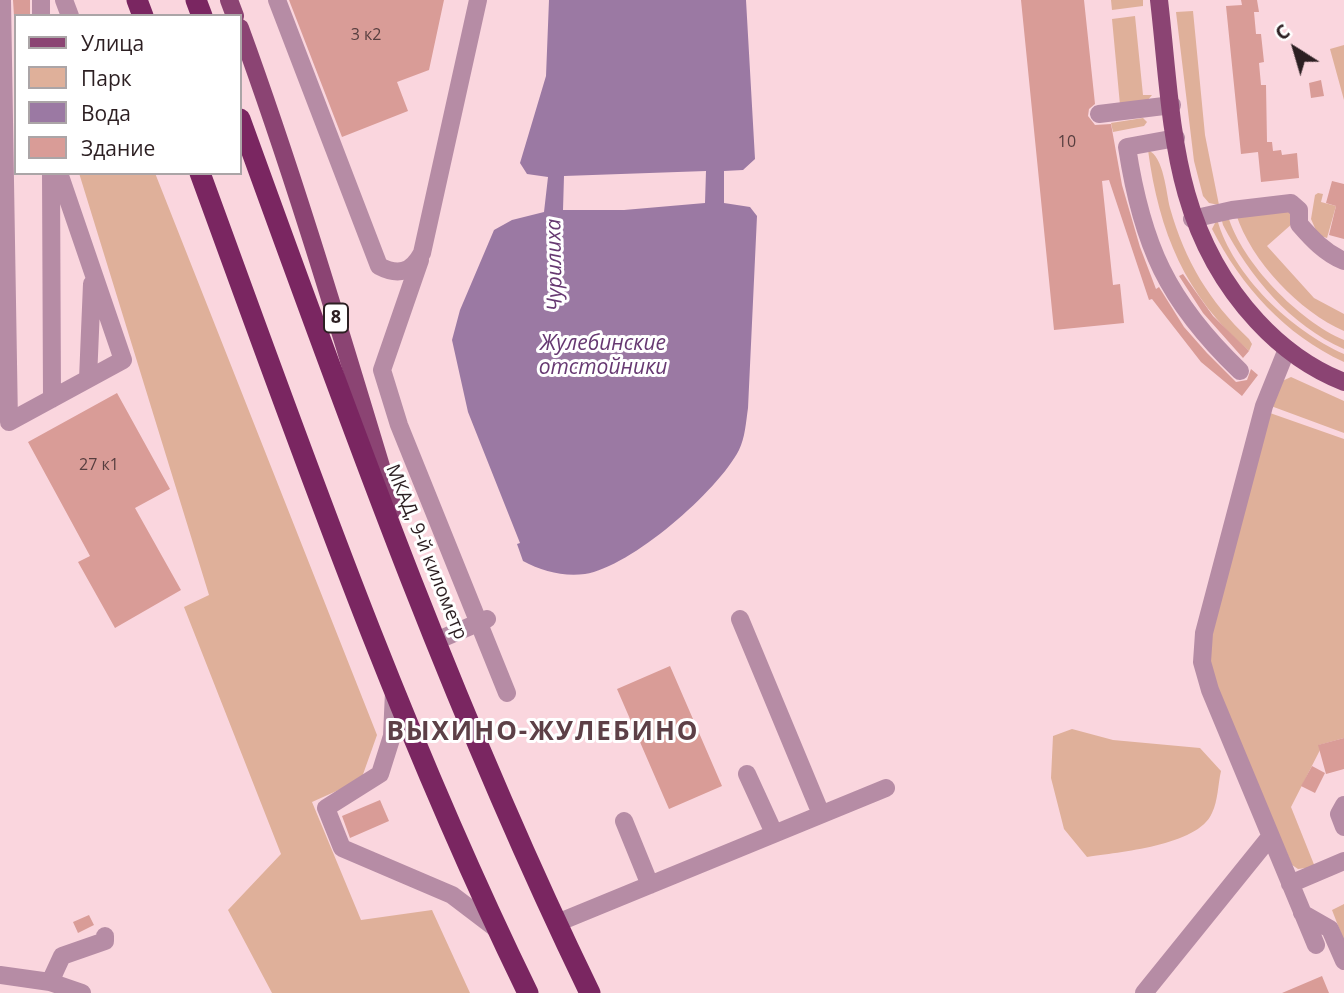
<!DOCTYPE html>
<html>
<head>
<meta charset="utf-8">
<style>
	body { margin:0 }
	#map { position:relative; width:1344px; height:993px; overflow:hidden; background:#fad6de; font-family:"Open Sans",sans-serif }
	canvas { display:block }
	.legend { position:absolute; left:14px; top:14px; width:228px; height:161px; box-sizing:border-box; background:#fff; border:2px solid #aba5a7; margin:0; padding:9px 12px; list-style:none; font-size:21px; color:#2c1f22 }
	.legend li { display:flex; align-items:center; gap:14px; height:35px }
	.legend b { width:35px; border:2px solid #aba5a7 }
	.north { position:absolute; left:1260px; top:14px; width:70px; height:70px; -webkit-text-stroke:5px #fff; paint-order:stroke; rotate:323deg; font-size:19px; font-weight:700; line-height:28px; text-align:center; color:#2c1f22 }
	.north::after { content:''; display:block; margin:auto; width:24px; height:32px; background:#2c1f22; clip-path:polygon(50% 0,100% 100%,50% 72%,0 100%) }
</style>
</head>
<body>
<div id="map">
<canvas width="1344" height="993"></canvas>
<ul class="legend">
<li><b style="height:9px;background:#8b4473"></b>Улица</li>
<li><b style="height:19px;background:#dfb09a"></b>Парк</li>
<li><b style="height:19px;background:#9b79a3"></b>Вода</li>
<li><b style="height:19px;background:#d99c97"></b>Здание</li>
</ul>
<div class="north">С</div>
</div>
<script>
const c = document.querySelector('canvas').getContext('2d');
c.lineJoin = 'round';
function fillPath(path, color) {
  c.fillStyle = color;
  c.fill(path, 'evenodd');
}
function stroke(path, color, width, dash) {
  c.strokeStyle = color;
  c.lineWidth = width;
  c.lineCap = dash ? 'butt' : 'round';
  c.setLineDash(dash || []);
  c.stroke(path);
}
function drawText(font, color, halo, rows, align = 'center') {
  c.font = font + ' "Open Sans",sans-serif';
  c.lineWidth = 6;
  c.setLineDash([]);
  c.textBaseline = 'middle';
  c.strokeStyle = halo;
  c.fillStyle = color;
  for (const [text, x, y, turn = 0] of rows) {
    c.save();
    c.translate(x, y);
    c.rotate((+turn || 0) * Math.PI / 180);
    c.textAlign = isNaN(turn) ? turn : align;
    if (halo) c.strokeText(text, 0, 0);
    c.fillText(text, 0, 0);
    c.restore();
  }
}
const green = new Path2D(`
	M1111,0H1143V6L1112,10Z
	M1193,11L1205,135L1219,205L1209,203L1203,196L1194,161L1176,12Z
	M1135,16L1143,95H1152L1147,101L1120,105L1112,19Z
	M1344,45V100L1330,49Z
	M1143,118L1147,122L1144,126L1113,132L1111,123Z
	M1148,150C1164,157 1166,192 1170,208C1185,261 1209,301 1249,339L1252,344L1249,351C1185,296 1159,232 1148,150Z
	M79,173H155L377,735L361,780L312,802L361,920L432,910L470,993H272L228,910L281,854L184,607L209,595Z
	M1318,193L1323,194L1321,202L1336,206L1327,238L1318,235L1311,219L1315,195Z
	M1290,209L1293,223L1267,246L1314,298L1344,314V331C1300,312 1251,261 1236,214Z
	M1228,216C1242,263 1299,321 1344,340V349C1290,325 1250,277 1223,225L1221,217Z
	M1217,219C1233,276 1291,330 1344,354V362C1285,335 1241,286 1212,229Z
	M1291,377L1344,401V433L1271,406L1280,382Z
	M1270,413L1344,439V738L1319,745L1320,750L1291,807L1315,867L1298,869L1292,865L1216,689L1209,661L1210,635Z
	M1072,729L1113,740L1200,748L1221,771C1218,784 1218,801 1212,813C1198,846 1118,852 1087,857L1064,829L1051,778L1053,736Z
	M1344,904V941L1332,910Z`);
const water = new Path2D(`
	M549,0H746L755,159L743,170L724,171V203L750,207L757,216L748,408C746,422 745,438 739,450C718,491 631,567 585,574C563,577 542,571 523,561L517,544L520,543L468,412L452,340L460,310L494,230L512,220L544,212L548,177L527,174L520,163L546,76ZM706,171L705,203L624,210H563L564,176Z`);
const building = new Path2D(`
	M13,0H30V16H14Z
	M289,0H444L429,70L397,82L408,111L342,137Z
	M1021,0H1084L1095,104L1089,109L1088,116L1095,125L1111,124L1122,185L1140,247L1156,289L1159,287L1184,327L1207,353L1236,382L1247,380L1251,369L1258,375L1242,396L1201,362L1152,299L1149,300L1109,180L1102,181L1113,285L1120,284L1124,323L1054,330Z
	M1241,0H1257L1259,12H1254L1256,34H1261L1264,62L1259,63L1261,85H1266L1267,142H1272L1273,151L1281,150L1282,155L1297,153L1299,178L1261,182L1258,152L1241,154L1226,6L1242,5Z
	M1321,80L1324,96L1311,98L1309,83Z
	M1332,181L1344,184V239L1329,235L1336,206L1326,203Z
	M1183,274L1213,316L1249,351L1243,358L1203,313L1179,276Z
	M117,393L170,489L135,508L181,590L115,628L78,562L90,556L28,442Z
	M670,666L722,786L669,809L617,689Z
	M1344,738V769L1326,774L1318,745Z
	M1312,766L1325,773L1315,793L1301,786Z
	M380,800L389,821L350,838L342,816Z
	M89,915L94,925L78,933L73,922Z
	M1322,976L1329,993H1282Z`);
const minor = new Path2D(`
	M2,0L9,422L123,360L59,173
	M41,0V16
	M64,0L70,16
	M277,0L379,266C398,276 411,273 422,253L478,0
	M1099,114L1172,105
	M1176,138L1127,147C1142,245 1167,301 1240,371
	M51,173L52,399
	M1192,219L1232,210L1291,203L1299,210V224C1312,239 1325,253 1344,261
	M420,260L382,370L399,425L507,693
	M1287,349L1264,406L1204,633L1202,662L1210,690L1316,945
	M88,379L92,284
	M740,619L821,814
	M436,641L487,619
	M394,692L392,736L380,774L326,808L342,848L452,895L498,930
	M747,774L774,833
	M1344,805L1339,814L1344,827
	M624,821L650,885
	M1290,884L1344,861
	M1302,913L1330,929L1344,961
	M557,923L886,788
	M0,975L50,982L82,993
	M50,982L62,956L105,941V936
	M1144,993L1270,837`);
const major = new Path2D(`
	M229,0L235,16
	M1159,0C1173,120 1170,227 1257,321C1281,347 1311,369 1344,382
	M240,28C298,187 345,348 394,509`);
const highway = new Path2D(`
	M137,0L143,16
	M196,0L202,16
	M240,119C347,414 453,711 590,993
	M200,173C301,449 399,729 528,993`);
const numberNames = [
	["3 к2",366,35],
	["10",1067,142],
	["27 к1",99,465]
];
const shields = [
	[336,318,24]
];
const shieldNames = [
	["8",336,318]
];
const streetNames = [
	["МКАД, 9-й километр",426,552,68]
];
const waterNames = [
	["Чурилиха",555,265,-91],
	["Жулебинские",603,344],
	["отстойники",603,368]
];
const districtNames = [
	["ВЫХИНО-ЖУЛЕБИНО",543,733]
];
fillPath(green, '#dfb09a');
fillPath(water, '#9b79a3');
fillPath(building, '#d99c97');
stroke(minor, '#b68ca5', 18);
stroke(major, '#8b4473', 18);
stroke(highway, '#7a2661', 21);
drawText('16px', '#573e3f', null, numberNames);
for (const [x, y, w] of shields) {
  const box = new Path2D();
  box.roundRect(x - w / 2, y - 14.5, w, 29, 5);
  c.fillStyle = '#fff';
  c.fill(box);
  stroke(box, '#2c1f22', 2);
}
drawText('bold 18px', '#2c1f22', null, shieldNames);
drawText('19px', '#2c1f22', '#fff', streetNames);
drawText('italic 21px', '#673972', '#fff', waterNames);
c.letterSpacing = '2px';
drawText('bold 26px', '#5d4047', '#fff', districtNames);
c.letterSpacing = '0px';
</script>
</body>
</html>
